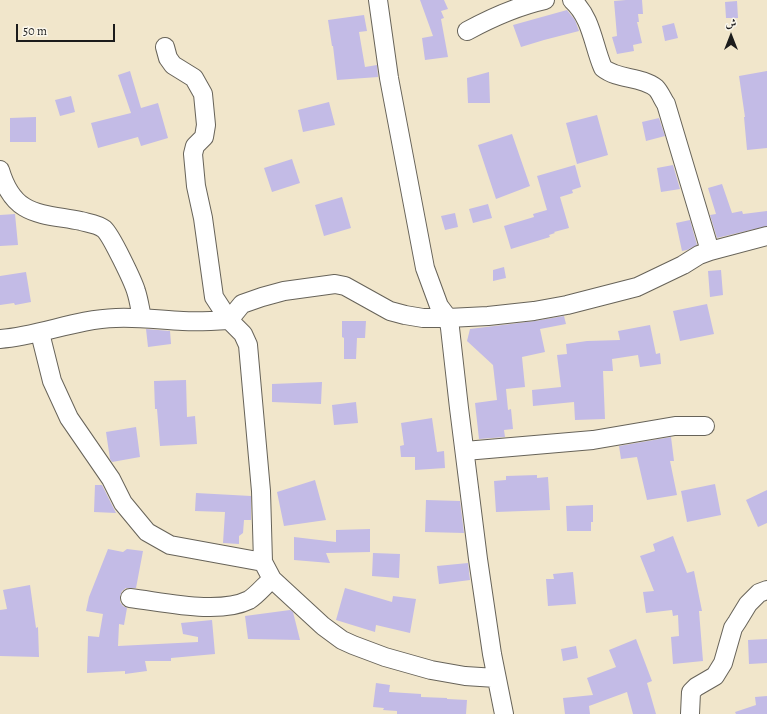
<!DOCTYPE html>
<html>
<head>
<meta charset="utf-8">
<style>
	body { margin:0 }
	#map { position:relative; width:767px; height:714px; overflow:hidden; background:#f1e6cb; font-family:Alegreya,Amiri,serif }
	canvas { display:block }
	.north { position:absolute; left:711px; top:16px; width:40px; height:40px; -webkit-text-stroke:3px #fbf7ec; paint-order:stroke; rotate:0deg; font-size:11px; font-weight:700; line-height:16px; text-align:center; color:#1c1c1c }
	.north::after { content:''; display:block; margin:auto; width:14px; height:18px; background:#1c1c1c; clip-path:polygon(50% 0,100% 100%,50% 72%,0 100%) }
	.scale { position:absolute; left:16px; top:24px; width:99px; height:18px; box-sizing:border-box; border:2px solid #1c1c1c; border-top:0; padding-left:5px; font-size:12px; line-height:14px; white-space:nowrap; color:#1c1c1c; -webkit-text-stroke:3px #fbf7ec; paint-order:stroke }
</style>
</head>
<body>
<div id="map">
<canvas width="767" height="714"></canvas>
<div class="north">ش</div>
<div class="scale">50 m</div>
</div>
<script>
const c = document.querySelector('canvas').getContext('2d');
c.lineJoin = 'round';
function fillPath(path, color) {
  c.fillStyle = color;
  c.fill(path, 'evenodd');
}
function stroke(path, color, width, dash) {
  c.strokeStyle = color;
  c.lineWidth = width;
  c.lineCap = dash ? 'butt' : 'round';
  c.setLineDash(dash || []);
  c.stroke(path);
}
const building = new Path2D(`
	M420,0H444L448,9L441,11L444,18L441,19L448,57L425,60L422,38L433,36Z
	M626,0H642L643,14H638L639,22H637L642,43L633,45L634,51L617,54L612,37L617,36L614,1Z
	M737,1L738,18H726L725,2Z
	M567,10L575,20L579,31L544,40L521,47L513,25Z
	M364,15L367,31L359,32L365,67L377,65L378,77L337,80L333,46H332L328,20Z
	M674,23L678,38L665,41L662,26Z
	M130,71L141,108L158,103L168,138L141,146L138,137L98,148L91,123L131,113L118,75Z
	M767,71V148L747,150L744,117H745L739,76Z
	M489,72L490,103H468L467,78Z
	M71,96L75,112L60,116L55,100Z
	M329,102L335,125L303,132L298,110Z
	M597,115L608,155L577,164L566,123Z
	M36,117V142H10V118Z
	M659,118L665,136L646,141L642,122Z
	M512,134L530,186L496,199L478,145Z
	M292,159L300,183L272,192L264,168Z
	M575,165L581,187L572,190L573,193L560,197L569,228L554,232L555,233L549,235L550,237L511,249L504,226L534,217L533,214L547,210L537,176Z
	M673,165L680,189L661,192L657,168Z
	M722,184L732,213L742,211L743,214L767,211V226L717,238L710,215L716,214L708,188Z
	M342,197L351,228L324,236L315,205Z
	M488,204L492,218L473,223L469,209Z
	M455,213L458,227L445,230L441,216Z
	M15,214L18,245L0,246V215Z
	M690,220L697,245L687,250L682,251L676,223Z
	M504,267L506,278L493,281V270Z
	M721,270L723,295L710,297L708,271Z
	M26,272L31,302L15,305L14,303L0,305V276Z
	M707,304L714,334L680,341L673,311Z
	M564,316L566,324L540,329L545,352L522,357L525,387L506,389L508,410L511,409L513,429L504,430L505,437L479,439L475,403L497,400L493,365L467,341L470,329L535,321Z
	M342,321H366L365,338H357L356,359H344V338L342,337Z
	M650,325L656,354L660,353L661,364L640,367L638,355L612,359L613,371H603L605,419L575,420L574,402L533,406L532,390L561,387L557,355L567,354L566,344L587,341L620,340L618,331Z
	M146,329L170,331L171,344L148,347Z
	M186,380L187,417L195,416L197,444L160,446L157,409H155L154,381Z
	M322,382L321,404L272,402V384Z
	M356,402L358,423L334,425L332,405Z
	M432,418L437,452L444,451L445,468L415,470V457H401L400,446L404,445L401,423Z
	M136,427L140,457L112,462L110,459L106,432Z
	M671,437L674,461H670L677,495L647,500L637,457L621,459L619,446Z
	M537,475V478L548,477L550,510L496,512L494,481L506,480V476Z
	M315,480L326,520L284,526L277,492Z
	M715,484L721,515L687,522L681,491Z
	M95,485H102L116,513L94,512Z
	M767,490V523L758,527L746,500Z
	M196,493L251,496V520H244L243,533L239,536V544L223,543L225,512L195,511Z
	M426,500L460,501L464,533L425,532Z
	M593,505V522H591V531H567L566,506Z
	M370,529V552L326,553L330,563L294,560V537L336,542V530Z
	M673,536L687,573L694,571L702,611H699L703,661L673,664L671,637L679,636L678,615L673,616L672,610L646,613L643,592L654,591L640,556L655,551L653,544Z
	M108,549L123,552L127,549L143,551L136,588H126L122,591L120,596V602L123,606L127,608L124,625L119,624L118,646L198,642V637L183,634L181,623L212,620L215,654L171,658V661H145L147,671L125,674V671L87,673L88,636L99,637L103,614L86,611L89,597Z
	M373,553L400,554L399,578L372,576Z
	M468,563L470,580L439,584L437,566Z
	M573,572L576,604L548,606L546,579H554L553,574Z
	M30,585L36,628L38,627L39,657L0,656V610L7,609L3,590Z
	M345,588L392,602L393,596L416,599L410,633L376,625L375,632L336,620Z
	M290,610L293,612L300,640L248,639L245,616Z
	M636,639L652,681L647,683L656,714H633L627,692L589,706L590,714H565L563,698L593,695L587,678L616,667L609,650Z
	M767,639V663L749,664L748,640Z
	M576,646L578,658L563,661L561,649Z
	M376,683L390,685L389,692L421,694V697L447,698V699L467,700L466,714H397V711L383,710L384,708L373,707Z
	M767,696V714H736L735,712L756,705L755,697Z`);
const minor = new Path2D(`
	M378,0L389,78L425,268L439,306L448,318L450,328L459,408L478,559L492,654L504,714
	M572,0C592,18 593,45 603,68C618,80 641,76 656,88C660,92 663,100 666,104L710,251
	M467,31C491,18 518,6 545,0
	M165,47L168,58L173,65L194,78L203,94L206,125L204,137L195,146L193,154L196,186L203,218L214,297L229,320L243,334L248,345L261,491L263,562L272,579L323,626L342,640L353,645L385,657L431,670L465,676L496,678
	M0,170C14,217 40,213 81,221C88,223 98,224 104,229C111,235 133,281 136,291C139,300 140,309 142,318
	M40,333L52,381L69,418L111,479L123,503L147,532L170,545L263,562
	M0,339C40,336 76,319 116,318C139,317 161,320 183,321C199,322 214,321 229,320L242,304L262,297L284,291L335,284L345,286L390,311L405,315L423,318H448L488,316L534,311L567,305L637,287L683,265L699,255L710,251L767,236
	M465,451L593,440L675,426H705
	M130,598C164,602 219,615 249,600C257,595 265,585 272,579
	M690,714L691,692L696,687L715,676L723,663L733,628L737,622L748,604L759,593L767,590`);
fillPath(building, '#c3bbe6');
stroke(minor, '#676359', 20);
stroke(minor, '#fff', 18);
</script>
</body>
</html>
